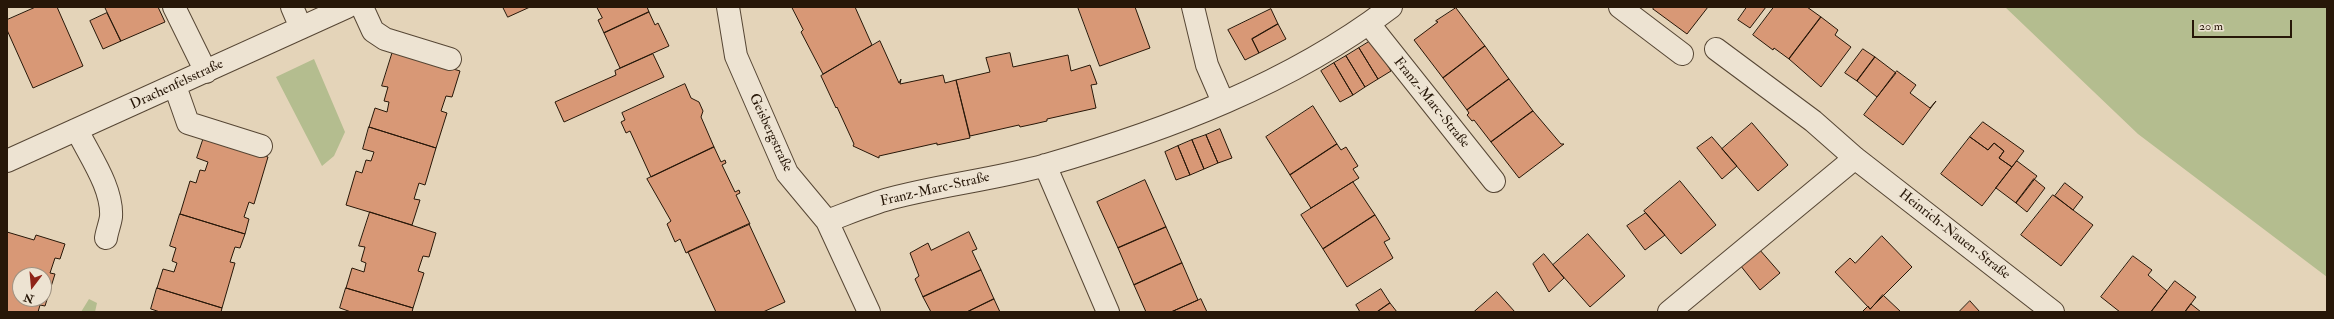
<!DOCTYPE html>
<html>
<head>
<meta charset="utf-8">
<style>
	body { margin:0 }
	#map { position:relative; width:2334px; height:319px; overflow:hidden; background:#e4d4b9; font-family:"IM FELL Double Pica",serif }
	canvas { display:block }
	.frame { position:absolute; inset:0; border:8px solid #271708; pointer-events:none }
	.north { position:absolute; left:12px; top:267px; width:40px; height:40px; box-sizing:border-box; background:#ede3d2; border:1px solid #9e9181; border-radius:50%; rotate:196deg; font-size:11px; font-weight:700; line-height:16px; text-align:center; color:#271708 }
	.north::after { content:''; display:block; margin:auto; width:14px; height:18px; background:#8f2418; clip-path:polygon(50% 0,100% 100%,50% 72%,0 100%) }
	.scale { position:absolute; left:2192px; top:20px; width:100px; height:18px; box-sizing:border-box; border:2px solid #271708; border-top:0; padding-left:5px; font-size:12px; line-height:14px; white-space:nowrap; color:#271708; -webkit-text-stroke:3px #ede3d2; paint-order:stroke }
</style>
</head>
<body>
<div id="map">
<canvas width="2334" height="319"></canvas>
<div class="frame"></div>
<div class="north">N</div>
<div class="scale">20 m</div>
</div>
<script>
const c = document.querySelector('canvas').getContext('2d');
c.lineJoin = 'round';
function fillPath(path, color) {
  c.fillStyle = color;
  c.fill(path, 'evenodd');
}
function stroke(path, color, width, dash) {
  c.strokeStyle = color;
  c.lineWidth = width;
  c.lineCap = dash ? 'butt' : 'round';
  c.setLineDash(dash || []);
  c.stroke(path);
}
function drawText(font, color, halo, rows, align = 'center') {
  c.font = font + ' "IM FELL Double Pica",serif';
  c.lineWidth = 3;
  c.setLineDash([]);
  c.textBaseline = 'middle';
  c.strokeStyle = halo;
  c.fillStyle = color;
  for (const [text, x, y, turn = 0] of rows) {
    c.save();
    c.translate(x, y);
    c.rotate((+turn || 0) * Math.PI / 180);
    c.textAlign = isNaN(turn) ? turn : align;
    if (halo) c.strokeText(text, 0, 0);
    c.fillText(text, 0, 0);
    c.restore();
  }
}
const green = new Path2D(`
	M2005,7H2327V277L2138,134Z
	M314,59L345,132L334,156L322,166L276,77Z
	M89,299L97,303L95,312H81Z`);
const building = new Path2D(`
	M36,7H57L83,66L33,88L7,30V20Z
	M105,7H158L165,22L121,41Z
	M503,7H530L508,17Z
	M597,7H647L649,12L604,33L598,20L602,18Z
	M792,7H855L872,45L823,74L801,32L803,30Z
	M1078,7H1135L1150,48L1100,66Z
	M1655,7H1708L1687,34L1653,9Z
	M1747,7H1766L1750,28L1738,20Z
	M1774,7H1807L1821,17L1789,59L1774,48L1773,50L1753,35Z
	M1456,8L1485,46L1443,78L1414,40L1438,22L1436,21Z
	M1271,9L1278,24L1252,39L1259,53L1245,60L1228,30Z
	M649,12L655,25L658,23L669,46L620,68L604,33Z
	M107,13L121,41L103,49L90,21Z
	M1821,17L1838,30L1835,35L1851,47L1821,87L1789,59Z
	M1278,24L1286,39L1259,53L1252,39Z
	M1372,40L1391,71L1378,79L1359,48Z
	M880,41L899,83L901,79L900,84L943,75L945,83L956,80L970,138L937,145V143L879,156V158L853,146L854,144L837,107L836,108L821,76Z
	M1485,46L1509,79L1467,110L1443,78Z
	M1359,48L1378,79L1365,87L1346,56Z
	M1863,49L1875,57L1857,81L1845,73Z
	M393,51L460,71L452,97L446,96L441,111L447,113L436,148L369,127L375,108L387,112L389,102L384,101L388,87L382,86Z
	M1010,53L1013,67L1068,55L1071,71L1090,65L1097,84L1091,85L1096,108L1047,119V121L1034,124L1020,127L1019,125L970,136L956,80L990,72L986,58Z
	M653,54L664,77L564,122L555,102L616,75L615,71Z
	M1346,56L1365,87L1353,95L1334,63Z
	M1875,57L1896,73L1877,97L1857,81Z
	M1334,63L1353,95L1340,102L1321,71Z
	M1897,71L1916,85L1910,93L1930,108L1936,101L1903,145L1864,115Z
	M1509,79L1533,111L1491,142L1474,120L1472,121L1467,115L1469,113L1467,110Z
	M685,84L691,98L699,102L703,111L701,117L714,147L651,177L630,131L626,133L621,122L625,120L622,113Z
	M1313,106L1337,144L1290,175L1266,137Z
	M1533,111L1561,144H1564L1519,178L1491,142Z
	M1983,122L2024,151L2012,167L1999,158L2004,151L1994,143L1988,150L1970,137Z
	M1752,123L1788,165L1758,191L1722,149Z
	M369,127L436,148L425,185L419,183L414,199L420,200L412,225L346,205L356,171L362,173L366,160L371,161L374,152L363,149Z
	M1220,129L1232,158L1218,163L1206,135Z
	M1206,135L1218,163L1204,169L1192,140Z
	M204,137L268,157L254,204L249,202L244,217L249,219L245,234L180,214L190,181L196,183L200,170L205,171L208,162L197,158Z
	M1712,137L1737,166L1722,179L1697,148Z
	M1970,137L1988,150L1994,143L2004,151L1999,158L2012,167L1982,206L1941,174Z
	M1192,140L1204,169L1190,175L1178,146Z
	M1337,144L1341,150L1346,147L1358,166L1353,169L1359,178L1311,208L1290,175Z
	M1178,146L1190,175L1176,180L1165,152Z
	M714,147L721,162L725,160L726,163L722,165L735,192L739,190L740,193L736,195L750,224L686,253L680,239L675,242L667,224L671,221L647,179Z
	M2017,161L2037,176L2016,203L1996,188Z
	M2034,179L2045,188L2027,212L2016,203Z
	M1145,180L1166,227L1118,248L1097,202Z
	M1680,181L1716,225L1681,254L1644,211Z
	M1353,182L1375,215L1323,249L1301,215Z
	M2065,183L2083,197L2073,210L2055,196Z
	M2053,195L2093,225L2061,266L2021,235Z
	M370,212L436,233L429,257L423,256L418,271L424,273L413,308L346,288L352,268L364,272L366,263L361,261L365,247L359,246Z
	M1646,213L1665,235L1645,250L1627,226Z
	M180,214L245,234L240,248L235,247L230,262L235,263L222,308L157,288L163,269L174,272L177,263L172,261L176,248L170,246Z
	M1375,215L1390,239L1384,242L1393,258L1347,287L1323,249Z
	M749,224L785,302L763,312H716L688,252Z
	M1166,227L1182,263L1134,285L1118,248Z
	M7,232L34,240L36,235L65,244L60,259L55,258L50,273L55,274L45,306L40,305L38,312H7ZM20,275H44V299H20Z
	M969,232L977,249L972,251L981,270L923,297L915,279L919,276L910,253L928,243L931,250Z
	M1588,234L1625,276L1590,307L1553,265Z
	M1882,236L1912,267L1870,309L1835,272L1850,258L1855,263Z
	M1759,249L1780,273L1760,290L1740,265Z
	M1544,254L1564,278L1549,292L1533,264Z
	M2133,256L2152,270L2148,275L2167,291L2151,312H2120L2101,297Z
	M1182,263L1198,300L1171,312H1146L1134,285Z
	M981,270L994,299L967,312H931L923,297Z
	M2175,281L2196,297L2185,312H2151Z
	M157,288L222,308L221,312H160L151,309Z
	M346,288L413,308L412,312H351L340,308Z
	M1381,289L1390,303L1377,312H1360L1356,305Z
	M1497,292L1515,312H1474Z
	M1883,295L1901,312H1862L1868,306L1870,309Z
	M994,299L1000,312H967Z
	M1201,299L1207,312H1171L1198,300Z
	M1970,301L1980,312H1959Z
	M1390,303L1397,312H1377Z
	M2191,304L2201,312H2185Z`);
const minor = new Path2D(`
	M174,7L206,72
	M292,7L301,28
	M362,7L373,31L385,39L450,59
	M728,7L736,56L787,173L827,221L869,312
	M1193,7L1207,65L1223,102
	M1620,7L1682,54
	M1369,24L1494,181
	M1716,49L1813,121L1855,158L2053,312
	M175,86L188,123L261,146
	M77,130C89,155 113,188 111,217C110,224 107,231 106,238
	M7,161L347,7
	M1045,165L1108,312
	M827,221C846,214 865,206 885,200C938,185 993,180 1046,165C1167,130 1290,84 1391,7
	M1669,312L1855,158`);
const streetNames = [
	["Drachenfelsstraße",177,85,-25],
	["Franz-Marc-Straße",1431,103,51],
	["Geisbergstraße",770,133,65],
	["Franz-Marc-Straße",935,190,-13],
	["Heinrich-Nauen-Straße",1954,235,38]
];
fillPath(green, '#b4bd8f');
fillPath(building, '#d89876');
stroke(building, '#271708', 1);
stroke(minor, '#564634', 24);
stroke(minor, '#ede3d2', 22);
drawText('14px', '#271708', '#ede3d2', streetNames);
</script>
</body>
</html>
